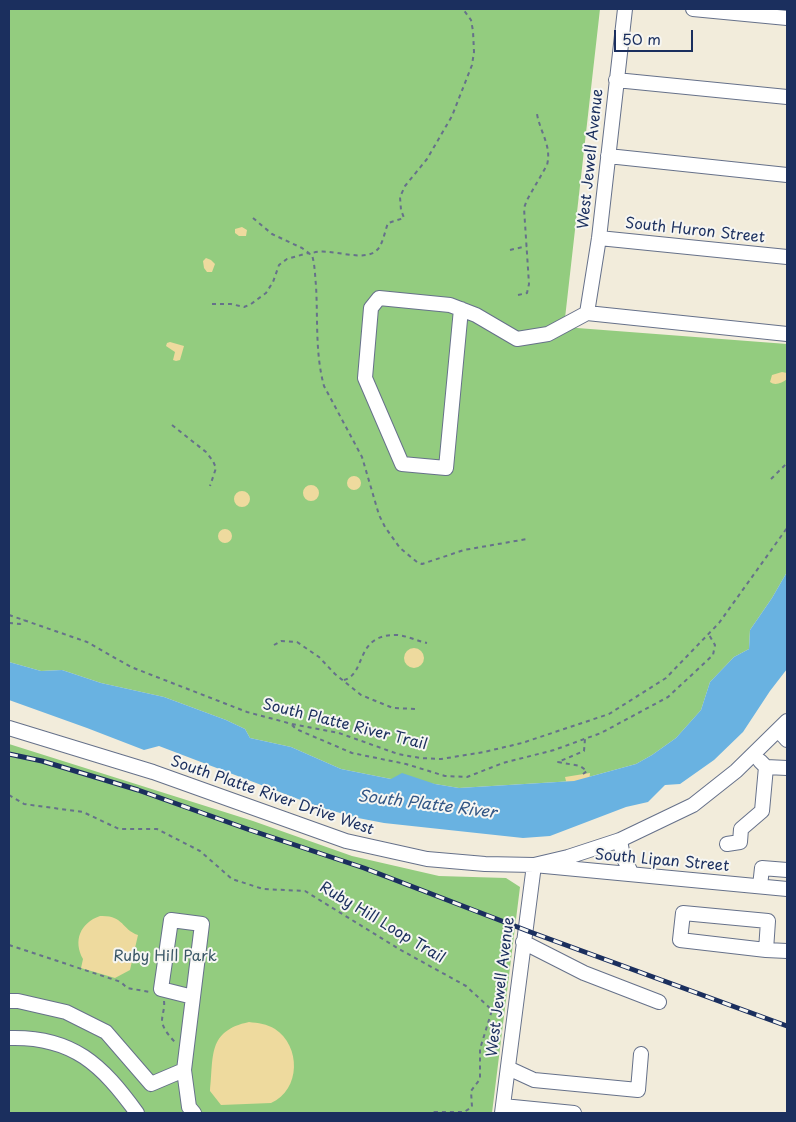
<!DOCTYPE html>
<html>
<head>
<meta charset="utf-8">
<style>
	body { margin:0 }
	#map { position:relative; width:796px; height:1122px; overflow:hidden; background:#f2ecdb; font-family:"Playpen Sans",sans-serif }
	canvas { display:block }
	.frame { position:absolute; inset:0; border:10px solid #1b2f5e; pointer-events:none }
	.scale { position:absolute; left:614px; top:30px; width:79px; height:22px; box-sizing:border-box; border:2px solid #1b2f5e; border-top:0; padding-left:6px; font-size:15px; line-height:18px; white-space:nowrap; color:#1b2f5e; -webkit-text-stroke:4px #f6f6f2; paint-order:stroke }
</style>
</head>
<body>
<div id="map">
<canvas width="796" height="1122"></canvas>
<div class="frame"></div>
<div class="scale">50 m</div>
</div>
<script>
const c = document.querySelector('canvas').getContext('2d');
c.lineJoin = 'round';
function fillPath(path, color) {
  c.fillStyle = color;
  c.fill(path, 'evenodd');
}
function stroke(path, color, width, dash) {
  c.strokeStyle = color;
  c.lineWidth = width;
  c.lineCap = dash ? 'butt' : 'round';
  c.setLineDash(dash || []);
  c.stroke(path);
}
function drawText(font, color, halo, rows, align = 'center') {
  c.font = font + ' "Playpen Sans",sans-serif';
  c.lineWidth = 4;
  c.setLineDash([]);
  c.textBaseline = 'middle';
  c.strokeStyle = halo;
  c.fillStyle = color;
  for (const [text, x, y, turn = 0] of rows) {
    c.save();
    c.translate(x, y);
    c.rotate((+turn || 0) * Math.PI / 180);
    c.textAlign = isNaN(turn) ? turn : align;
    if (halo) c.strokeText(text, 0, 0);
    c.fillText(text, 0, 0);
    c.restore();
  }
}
const green = new Path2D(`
	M9,9H600L564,327L787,344V572L772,598L750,630L749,649L734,657L710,682L701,710L676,738L652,755L636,764L574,781L459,788L435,784L391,779L341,769L291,747L250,738L245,729L226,720L164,697L101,683L62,670L41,671L9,662Z
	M9,744L253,821L352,856L439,876L506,878L520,887L492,1113H9Z`);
const sand = new Path2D(`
	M242,227L247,230L246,236H239L235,233V229Z
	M206,258L211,260L215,264L212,272H207L204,268L203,261Z
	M170,342L184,346L180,360L176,361L173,360L175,352L166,346L167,343Z
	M782,372L787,373V379C782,383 775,386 770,382L772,375Z
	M347 483a7 7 0 1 1 14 0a7 7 0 1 1-14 0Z
	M303 493a8 8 0 1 1 16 0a8 8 0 1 1-16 0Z
	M234 499a8 8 0 1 1 16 0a8 8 0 1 1-16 0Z
	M218 536a7 7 0 1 1 14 0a7 7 0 1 1-14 0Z
	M404 658a10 10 0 1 1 20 0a10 10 0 1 1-20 0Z
	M590,773L589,784L567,785L565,777Z
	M100,916C124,915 121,929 138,935L130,970L115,978L81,968L83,959C73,941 80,923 100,916Z
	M249,1022C258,1023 267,1024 275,1029C301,1046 301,1090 271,1103L221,1105L210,1091C214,1056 207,1031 249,1022Z`);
const water = new Path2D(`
	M787,572V669L770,691L743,732L714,760L680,784L665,785L648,802L626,807L550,836L523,838L384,823L358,818L319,807L159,746L144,750L87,728L9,700V662L41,671L62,670L101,683L164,697L226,720L245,729L250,738L291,747L341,769L391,779L402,773L435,784L459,788L574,781L636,764L652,755L676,738L701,710L710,682L734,657L749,649L750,630L772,598Z`);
const path = new Path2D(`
	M253,218L272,234L302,248L310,254C328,245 364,265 378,249C383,243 385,231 388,223L404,218L401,210L400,197L405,186L427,159L452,116L472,65L474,52L473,31L471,20L463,9
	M510,250L527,246
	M518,295L527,293L529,284L524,208L527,200L547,165C552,146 540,132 537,114
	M212,304H231L244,307L251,304L266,293L273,282L279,265L287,259L308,253L312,255C315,265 315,276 316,286C318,319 315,353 324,386L362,457L379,515L385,527L400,548L417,562L422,564L464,550L527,539
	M172,425L206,452L213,461L216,468L210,486
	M771,479L787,463
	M9,615L87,642L131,667L247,712L292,724L339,733L398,754L420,758L441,759L484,752L522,743L609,714L666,678L719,623L787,528
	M9,623L20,624L24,620
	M274,645L281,641L297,642L319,657L335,674L361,695L393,708L417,709
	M344,680C367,674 354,634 397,635C408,636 417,641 427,643
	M292,725L296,729L352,753L406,764L445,776L467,777L503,763L554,750L601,733L668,697L713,655L715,645L708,633
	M583,774L587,771L580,766L558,762L584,751L585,739
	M9,795L24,804L83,812L119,829H157L200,851L232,879L263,889L305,891L399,949L466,986L492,1010L480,1049V1079L471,1091L472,1107L464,1112H434L433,1113
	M9,945L121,982L127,988L150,992
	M164,1001C165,1009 162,1014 162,1021C163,1029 170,1037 175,1042`);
const minor = new Path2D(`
	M693,9L787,18
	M616,80L787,97
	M608,156L787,175
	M599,238L787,257
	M461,309L446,468L402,464L365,378L371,308L379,298L450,305L476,315L517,339L548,334L587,313L787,334
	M587,313L599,238L625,9
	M9,728L153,772L346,841L427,859L485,864L534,865L568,857L620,840L693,805L736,771L787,721
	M778,730L787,740
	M760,761L766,767L787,768
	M620,840L623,857L632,874
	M727,844L740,842L741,829L762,811L766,767
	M760,886L762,868L787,870
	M523,942L584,973L659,1002
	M766,950L768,921L683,913L680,940L766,950L787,951
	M193,997L161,989L171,920L202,924L184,1070L189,1107L194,1113
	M9,1001H18L66,1012L106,1032L151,1084L184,1070
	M9,1038C73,1036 102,1065 137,1113
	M508,1068L534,1080L638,1090L641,1054
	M503,1106L574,1113
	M502,1113L534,865L787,889`);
const rail = new Path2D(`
	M9,754L42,761L138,790L250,830L364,868L533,933L787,1026`);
const streetNames = [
	["West Jewell Avenue",591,159,-84],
	["South Huron Street",695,231,6],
	["South Platte River Trail",345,725,14],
	["South Platte River Drive West",272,796,19],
	["South Lipan Street",662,861,5],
	["Ruby Hill Loop Trail",382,923,31],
	["West Jewell Avenue",501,987,-83]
];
const parkNames = [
	["Ruby Hill Park",165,957]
];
const waterNames = [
	["South Platte River",427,805,7]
];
fillPath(green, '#93cc7f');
fillPath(sand, '#eeda9e');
fillPath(water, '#69b2e1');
stroke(minor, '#66718a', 16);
stroke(path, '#66718a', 2, [4, 4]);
stroke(minor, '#fff', 14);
stroke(rail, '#1b2f5e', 5);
stroke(rail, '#f6f6f2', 3, [9]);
drawText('15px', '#1b2f5e', '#f6f6f2', streetNames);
drawText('15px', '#395666', '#f6f6f2', parkNames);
drawText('italic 16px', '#325685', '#f6f6f2', waterNames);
</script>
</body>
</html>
